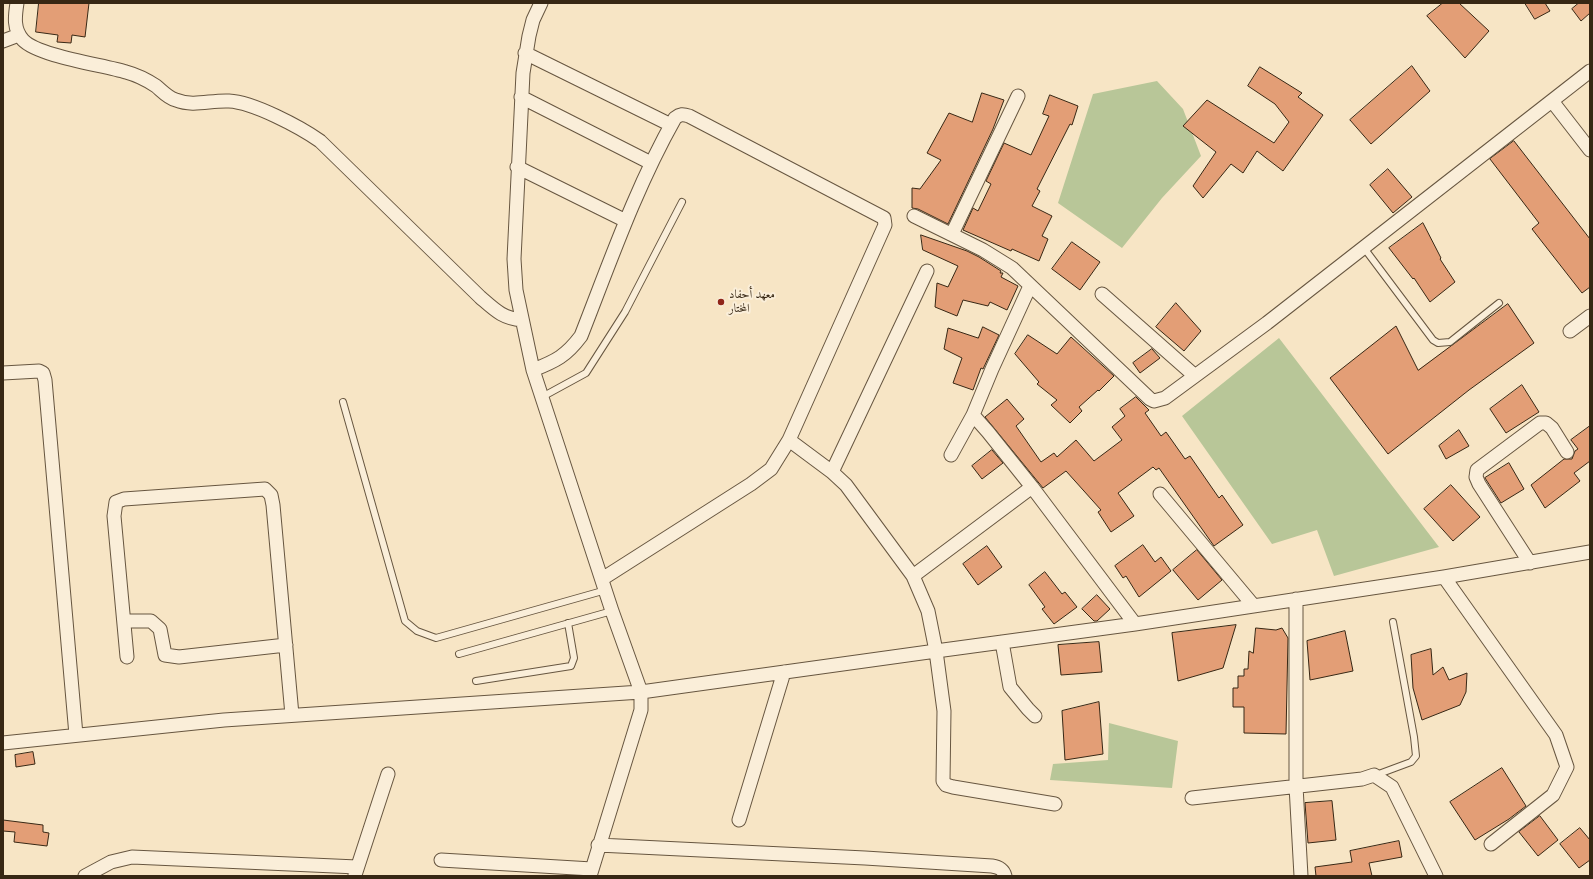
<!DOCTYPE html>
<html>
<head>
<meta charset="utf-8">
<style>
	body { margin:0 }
	#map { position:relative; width:1593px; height:879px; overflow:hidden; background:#f7e5c5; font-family:"Libre Caslon Text",serif }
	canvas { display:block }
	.frame { position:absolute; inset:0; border:4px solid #372714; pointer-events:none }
</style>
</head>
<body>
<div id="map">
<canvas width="1593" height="879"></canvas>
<div class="frame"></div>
</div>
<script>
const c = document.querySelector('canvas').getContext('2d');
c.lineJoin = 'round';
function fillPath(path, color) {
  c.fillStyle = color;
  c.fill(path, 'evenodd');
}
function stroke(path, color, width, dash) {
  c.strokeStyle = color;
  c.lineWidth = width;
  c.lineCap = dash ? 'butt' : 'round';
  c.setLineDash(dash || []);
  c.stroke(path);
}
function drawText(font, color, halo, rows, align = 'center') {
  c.font = font + ' "Libre Caslon Text",Amiri,serif';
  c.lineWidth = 4;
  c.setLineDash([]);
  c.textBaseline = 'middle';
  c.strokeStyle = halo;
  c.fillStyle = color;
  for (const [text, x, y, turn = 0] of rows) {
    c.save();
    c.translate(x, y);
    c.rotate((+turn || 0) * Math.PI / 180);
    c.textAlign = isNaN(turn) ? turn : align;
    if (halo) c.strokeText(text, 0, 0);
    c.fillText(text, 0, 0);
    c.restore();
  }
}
const green = new Path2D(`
	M1157,81L1183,109L1201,156L1162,198L1122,248L1058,203L1093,94Z
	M1279,338L1439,547L1334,576L1317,530L1272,544L1182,416Z
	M1109,723L1178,741L1172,788L1050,780L1053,764L1108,760Z`);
const building = new Path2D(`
	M39,3H89L85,37L72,35L71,43L57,42L58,35L36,32Z
	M1443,3H1459L1489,31L1465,58L1427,16Z
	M1525,3H1545L1550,11L1535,19Z
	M1579,3H1590V13L1581,21L1572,9Z
	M1412,66L1430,91L1371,144L1350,120Z
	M1260,67L1302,93L1298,97L1323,115L1283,171L1257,151L1243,173L1231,164L1203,198L1193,186L1216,152L1183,126L1207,100L1274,143L1289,122L1275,104L1248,86Z
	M982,93L1004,100L993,129L948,224L918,209L912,208V188L920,189L941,160L927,153L949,113L972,122Z
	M1050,95L1078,106L1072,125L1070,124L1037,189L1040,191L1032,206L1052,216L1042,236L1048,239L1039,261L1012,249L1011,251L963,230L973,208L978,211L991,184L986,181L1004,143L1031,155L1049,116L1043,114Z
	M1514,141L1590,239V287L1582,293L1532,229L1539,223L1490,159Z
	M1388,169L1412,197L1393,213L1370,185Z
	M1423,223L1441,258L1440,259L1455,282L1430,302L1414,278L1413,279L1389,248Z
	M921,235L967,251L979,257L1001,271L1000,273H1003L1001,277L1018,286L1007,310L990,302L988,306L963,300L957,316L935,307L937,283L948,287L958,266L923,250Z
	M1072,242L1100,262L1080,290L1052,269Z
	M1176,303L1201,331L1184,351L1156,327Z
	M1508,304L1534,343L1469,390L1388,454L1330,378L1396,326L1418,370Z
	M983,327L999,335L983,369L981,368L973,390L953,383L962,358L944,349L948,328L978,338Z
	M1028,335L1057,354L1071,337L1114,376L1099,391L1098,390L1079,407L1082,411L1070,423L1051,405L1057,400L1037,384L1039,382L1015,354Z
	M1152,349L1160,358L1140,373L1133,363Z
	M1522,385L1539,412L1506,433L1490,409Z
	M1136,397L1149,410L1145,413L1161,436L1166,432L1185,459L1190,456L1219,498L1222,495L1243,525L1214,546L1159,468L1156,470L1153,467L1118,493L1134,516L1111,532L1098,512L1101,510L1066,471L1043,488L985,417L1007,399L1024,419L1016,426L1041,462L1054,453L1057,457L1076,440L1094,461L1122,440L1112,427L1125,416L1120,409Z
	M1590,426V461L1574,473L1580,481L1545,508L1531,485L1564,459H1572L1575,451L1578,449L1571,440Z
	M1459,430L1469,446L1446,459L1439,446Z
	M992,450L1003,463L982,479L972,466Z
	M1509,463L1524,489L1501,503L1485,478Z
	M1451,485L1480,517L1453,541L1424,509Z
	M1143,545L1155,562L1161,557L1171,571L1139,597L1126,576L1123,578L1115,566Z
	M987,546L1002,567L978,585L963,564Z
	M1197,550L1222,580L1198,600L1173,570Z
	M1045,572L1062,594L1065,592L1077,607L1054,624L1042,609L1045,607L1029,585Z
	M1097,595L1110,609L1097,621H1094L1082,609Z
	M1236,625L1223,668L1178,681L1172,633Z
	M1256,628L1276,630L1282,628L1288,638L1286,734L1244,733V707H1233V688H1238V676H1244V669H1248L1249,651L1253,653Z
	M1345,631L1353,671L1310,680L1307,641Z
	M1099,642L1102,672L1061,675L1058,645Z
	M1431,649L1433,675L1443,667L1449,680L1467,673L1466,692L1460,705L1422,720L1413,688L1411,655Z
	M1099,702L1103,754L1065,760L1062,711Z
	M33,752L35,764L16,767L15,755Z
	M1502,768L1526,806L1509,819L1475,840L1450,802Z
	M1332,801L1336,840L1308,843L1305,803Z
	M1540,816L1558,840L1538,856L1519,832Z
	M3,820L43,825V832L49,833L47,846L14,842L15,832L3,831Z
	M1580,828L1590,840V860L1579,868L1560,844Z
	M1399,841L1402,857L1369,863L1372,876H1316L1315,867L1352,862L1350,851Z`);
const service = new Path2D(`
	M1364,248L1433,340L1438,343L1450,342L1499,303
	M542,397L586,373L625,312L682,202
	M343,402L405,621L417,631L436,638L606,590
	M459,654L612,611
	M476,681L571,666L574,658L568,623
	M1376,775L1411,762L1416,756L1414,737L1393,622`);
const minor = new Path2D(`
	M17,3C15,16 13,29 23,40C38,56 103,65 126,72C137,75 147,80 156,86C162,91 168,98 176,100C194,107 210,100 229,101C253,102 300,127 320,141L480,297C495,310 502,318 522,320
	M541,3L533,20L529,36L523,73L514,259L516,290L533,370L612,611L641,692V710L590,876
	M3,41L19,35
	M525,53L671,125
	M521,97L651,163
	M1552,101L1590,150
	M517,167L626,221
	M914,216L983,250L1012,268L1150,399L1154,401L1165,398L1267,323L1590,71
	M952,234L1018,96
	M1030,286L992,369L973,415L988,432L1032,487L1135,624
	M1102,294L1195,376
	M1570,331L1590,316
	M533,370C556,361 566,356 581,336C610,262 636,187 675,118C680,114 683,114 689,116L884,218L885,225L789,440L771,469L751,484L602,579
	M3,373L39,371L43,373L45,380L76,735
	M789,440L832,472L846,485L913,576L928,611L936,651L944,711L943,781L946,785L953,787L1055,804
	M951,455L973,415
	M832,472L927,271
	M1160,494L1253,605
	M1530,563L1479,484L1476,477L1477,470L1540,423H1546L1552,428L1567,452
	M913,576L1032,487
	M1444,577L1556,735L1567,767L1553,795L1491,844
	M1296,599V786L1301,876
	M124,621H151L160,629L165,655L179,657L286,645
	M1002,642L1010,687L1028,709L1035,716
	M127,657L114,516L116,502L124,499L265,489L271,495L273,505L292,715
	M3,743L224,720L641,692L936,651L1135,624L1444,577L1590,552
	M1192,798L1362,779L1374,775L1392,787L1436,876
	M739,820L784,672
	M598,845L865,858L992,866C999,867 1003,869 1005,876
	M441,860L592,869
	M355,875L388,774
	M85,876L111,862L132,857L357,867`);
const markers = [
	[721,302,4,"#8f2418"]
];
const poiNames = [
	["معهد أحفاد",729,295],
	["المختار",729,309]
];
fillPath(green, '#b8c698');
fillPath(building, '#e39e76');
stroke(building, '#372714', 1);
stroke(service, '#675640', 8);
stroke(minor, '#675640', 15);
stroke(service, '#faeed9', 6);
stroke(minor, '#faeed9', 13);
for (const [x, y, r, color] of markers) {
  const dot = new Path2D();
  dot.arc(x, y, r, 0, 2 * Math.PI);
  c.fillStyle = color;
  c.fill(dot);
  stroke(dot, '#faeed9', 1.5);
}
drawText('12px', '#372714', '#faeed9', poiNames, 'left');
</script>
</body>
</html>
